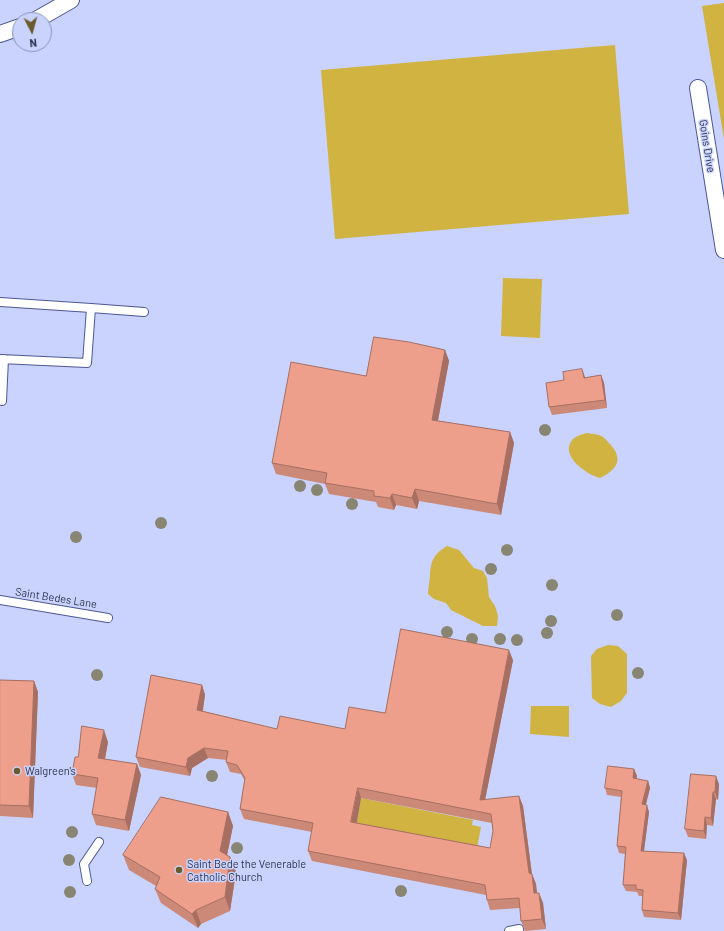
<!DOCTYPE html>
<html>
<head>
<meta charset="utf-8">
<style>
	body { margin:0 }
	#map { position:relative; width:724px; height:931px; overflow:hidden; background:#c9d3fd; font-family:Barlow,sans-serif }
	canvas { display:block }
	.north { position:absolute; left:12px; top:12px; width:40px; height:40px; box-sizing:border-box; background:#c9d3fd; border:1px solid #8b93b7; border-radius:50%; rotate:174deg; font-size:11px; font-weight:700; line-height:16px; text-align:center; color:#2e344f }
	.north::after { content:''; display:block; margin:auto; width:14px; height:18px; background:#6a5c2a; clip-path:polygon(50% 0,100% 100%,50% 72%,0 100%) }
</style>
</head>
<body>
<div id="map">
<canvas width="724" height="931"></canvas>
<div class="north">N</div>
</div>
<script>
const c = document.querySelector('canvas').getContext('2d');
c.lineJoin = 'round';
function fillPath(path, color) {
  c.fillStyle = color;
  c.fill(path, 'evenodd');
}
function stroke(path, color, width, dash) {
  c.strokeStyle = color;
  c.lineWidth = width;
  c.lineCap = dash ? 'butt' : 'round';
  c.setLineDash(dash || []);
  c.stroke(path);
}
function drawText(font, color, halo, rows, align = 'center') {
  c.font = font + ' Barlow,sans-serif';
  c.lineWidth = 3;
  c.setLineDash([]);
  c.textBaseline = 'middle';
  c.strokeStyle = halo;
  c.fillStyle = color;
  for (const [text, x, y, turn = 0] of rows) {
    c.save();
    c.translate(x, y);
    c.rotate((+turn || 0) * Math.PI / 180);
    c.textAlign = isNaN(turn) ? turn : align;
    if (halo) c.strokeText(text, 0, 0);
    c.fillText(text, 0, 0);
    c.restore();
  }
}
const green = new Path2D(`
	M724,3V139L702,6Z
	M615,45L629,214L335,239L321,70Z
	M503,278L542,279L540,338L501,336Z
	M587,433C592,434 599,434 603,437C605,438 608,442 610,444C624,459 617,470 600,478C587,475 558,455 573,439C576,436 583,434 587,433Z
	M447,546L459,550L474,568L483,571L487,578L489,597L495,606L498,616L497,626H483L451,610L446,603L434,599L428,594C428,587 430,581 430,575C431,560 434,554 447,546Z
	M608,645L618,646L627,654V693L621,701L611,707L600,704L592,698L591,656L597,649Z
	M531,706H569V737L530,734Z
	M361,798L473,820L472,825L481,827L476,854L355,832Z`);
const service = new Path2D(`
	M0,302L91,308L87,363L0,359
	M91,308L144,312
	M2,401L4,359
	M0,600L108,618
	M87,881L84,864L99,842
	M509,931L519,929`);
const minor = new Path2D(`
	M36,20L71,0
	M0,34L20,27
	M698,88L724,250`);
const trees = [
	[545,430],
	[300,486],
	[317,490],
	[352,504],
	[161,523],
	[76,537],
	[507,550],
	[491,569],
	[552,585],
	[617,615],
	[551,621],
	[447,632],
	[547,633],
	[472,639],
	[500,639],
	[517,640],
	[638,673],
	[97,675],
	[212,776],
	[72,832],
	[237,848],
	[69,860],
	[401,891],
	[70,892]
];
const wall = new Path2D(`
	M445,350L449,361L438,421L510,432L514,443L501,515L419,501L417,509L396,505L394,510L378,507L376,502L329,494L325,484L276,474L272,463L366,376Z
	M601,375L604,383L607,408L552,415L549,407L564,380L585,377V378Z
	M513,660L485,800L519,796L523,806L532,874L536,884L537,893H539L543,903L546,929L525,931L521,921L520,908L490,910L487,900L486,895L312,861L308,851L312,832L244,819L240,809L245,781L241,774L230,772L226,762L227,760L208,758L192,768L190,776L140,767L136,757L202,685L205,695L203,711L277,729H345L385,713ZM361,798L492,823L493,831L490,848L357,823Z
	M0,680L34,681L38,692L33,818L0,816Z
	M108,742L105,759L137,764L141,775L129,831L96,825L92,814L97,788L76,785L72,774L78,757Z
	M634,769L637,776L636,779L648,781L650,788L646,805L649,812L644,851L687,860L681,920L644,917L642,910L643,896H639L637,892L626,891L623,885L625,854L619,853L617,846L621,797L607,795L605,788Z
	M719,784L718,800L716,799L713,826L707,825L706,839L688,837L685,829Z
	M228,812L233,826L227,855L236,872L230,911L201,924L198,928L161,903L155,889L156,886L129,870L123,855Z`);
const shadedWall = new Path2D(`
	M445,350L449,361L436,431L432,420Z
	M582,369L585,377L587,386L584,378Z
	M601,375L604,383L607,408L605,400Z
	M510,432L514,443L501,515L497,504Z
	M415,489L419,501L417,509L412,498Z
	M392,494L396,505L394,510L390,498Z
	M509,650L513,660L483,810L480,800Z
	M34,681L38,692L33,818L29,806Z
	M202,685L205,695L201,720L197,710Z
	M104,730L108,742L103,769L98,758Z
	M204,748L208,758L192,768L190,776L186,767L188,758Z
	M137,764L141,775L129,831L125,820Z
	M634,769L637,776L636,785L633,778Z
	M716,776L719,784L718,800L715,792Z
	M648,781L650,788L644,811L642,804Z
	M358,788L361,798L355,832L351,822Z
	M713,792L716,799L713,826L711,818Z
	M519,796L523,806L533,883L529,873Z
	M647,805L649,812L643,858L641,851Z
	M228,812L233,826L225,865L220,851Z
	M705,817L707,825L706,839L704,831Z
	M684,853L687,860L681,920L678,913Z
	M230,857L236,872L230,911L225,897Z
	M532,874L536,884L538,903L534,893Z
	M539,893L543,903L546,929L542,919Z
	M196,910L201,924L198,928L192,914Z`);
const building = new Path2D(`
	M374,337L409,342L445,350L432,420L510,432L497,504L415,489L412,498L392,494L390,498L374,496V491L325,483L327,473L272,463L291,362L366,376Z
	M582,369L584,378L601,375L605,400L549,407L546,383L564,380L563,372Z
	M401,629L509,650L480,800L519,796L529,873L532,874L534,893H539L542,919L521,921L519,898L487,900L485,885L308,851L313,823L240,809L245,778L237,765L226,762L228,751L204,748L188,758L186,767L136,757L151,675L202,685L197,710L277,729L280,716L345,729L349,707L385,713ZM358,788L491,814L493,831L490,848L351,822Z
	M0,680L34,681L29,806L0,805Z
	M82,726L104,730L98,758L137,764L125,820L92,814L98,778L72,774L75,757H78Z
	M608,766L634,769L633,778L648,781L642,804L647,805L641,851L684,853L678,913L642,910L643,890L636,889V885H623L626,847L617,846L622,791L605,788Z
	M691,774L716,776L715,792H713L711,818L705,817L704,831L685,829Z
	M161,797L228,812L220,851L230,857L225,897L196,910L192,914L155,889L160,877L123,855Z`);
const markers = [
	[17,771,4,"#6a5c2a"],
	[179,870,4,"#6a5c2a"]
];
const streetNames = [
	["Goins Drive",707,146,81],
	["Saint Bedes Lane",56,598,9]
];
const poiNames = [
	["Walgreen's",25,771],
	["Saint Bede the Venerable",187,864],
	["Catholic Church",187,877]
];
fillPath(green, '#d1b341');
stroke(service, '#4c5794', 10);
stroke(minor, '#4c5794', 18);
stroke(service, '#fff', 8);
stroke(minor, '#fff', 16);
c.fillStyle = '#898573';
for (const [x, y] of trees) {
  c.beginPath();
  c.arc(x, y, 6, 0, 2 * Math.PI);
  c.fill();
}
fillPath(wall, '#cc8978');
fillPath(shadedWall, '#a66f62');
fillPath(building, '#ed9f8c');
stroke(building, '#a66f62', 1);
for (const [x, y, r, color] of markers) {
  const dot = new Path2D();
  dot.arc(x, y, r, 0, 2 * Math.PI);
  c.fillStyle = color;
  c.fill(dot);
  stroke(dot, '#c9d3fd', 1.5);
}
drawText('11px', '#2e344f', '#c9d3fd', streetNames);
drawText('11px', '#2e344f', '#c9d3fd', poiNames, 'left');
</script>
</body>
</html>
